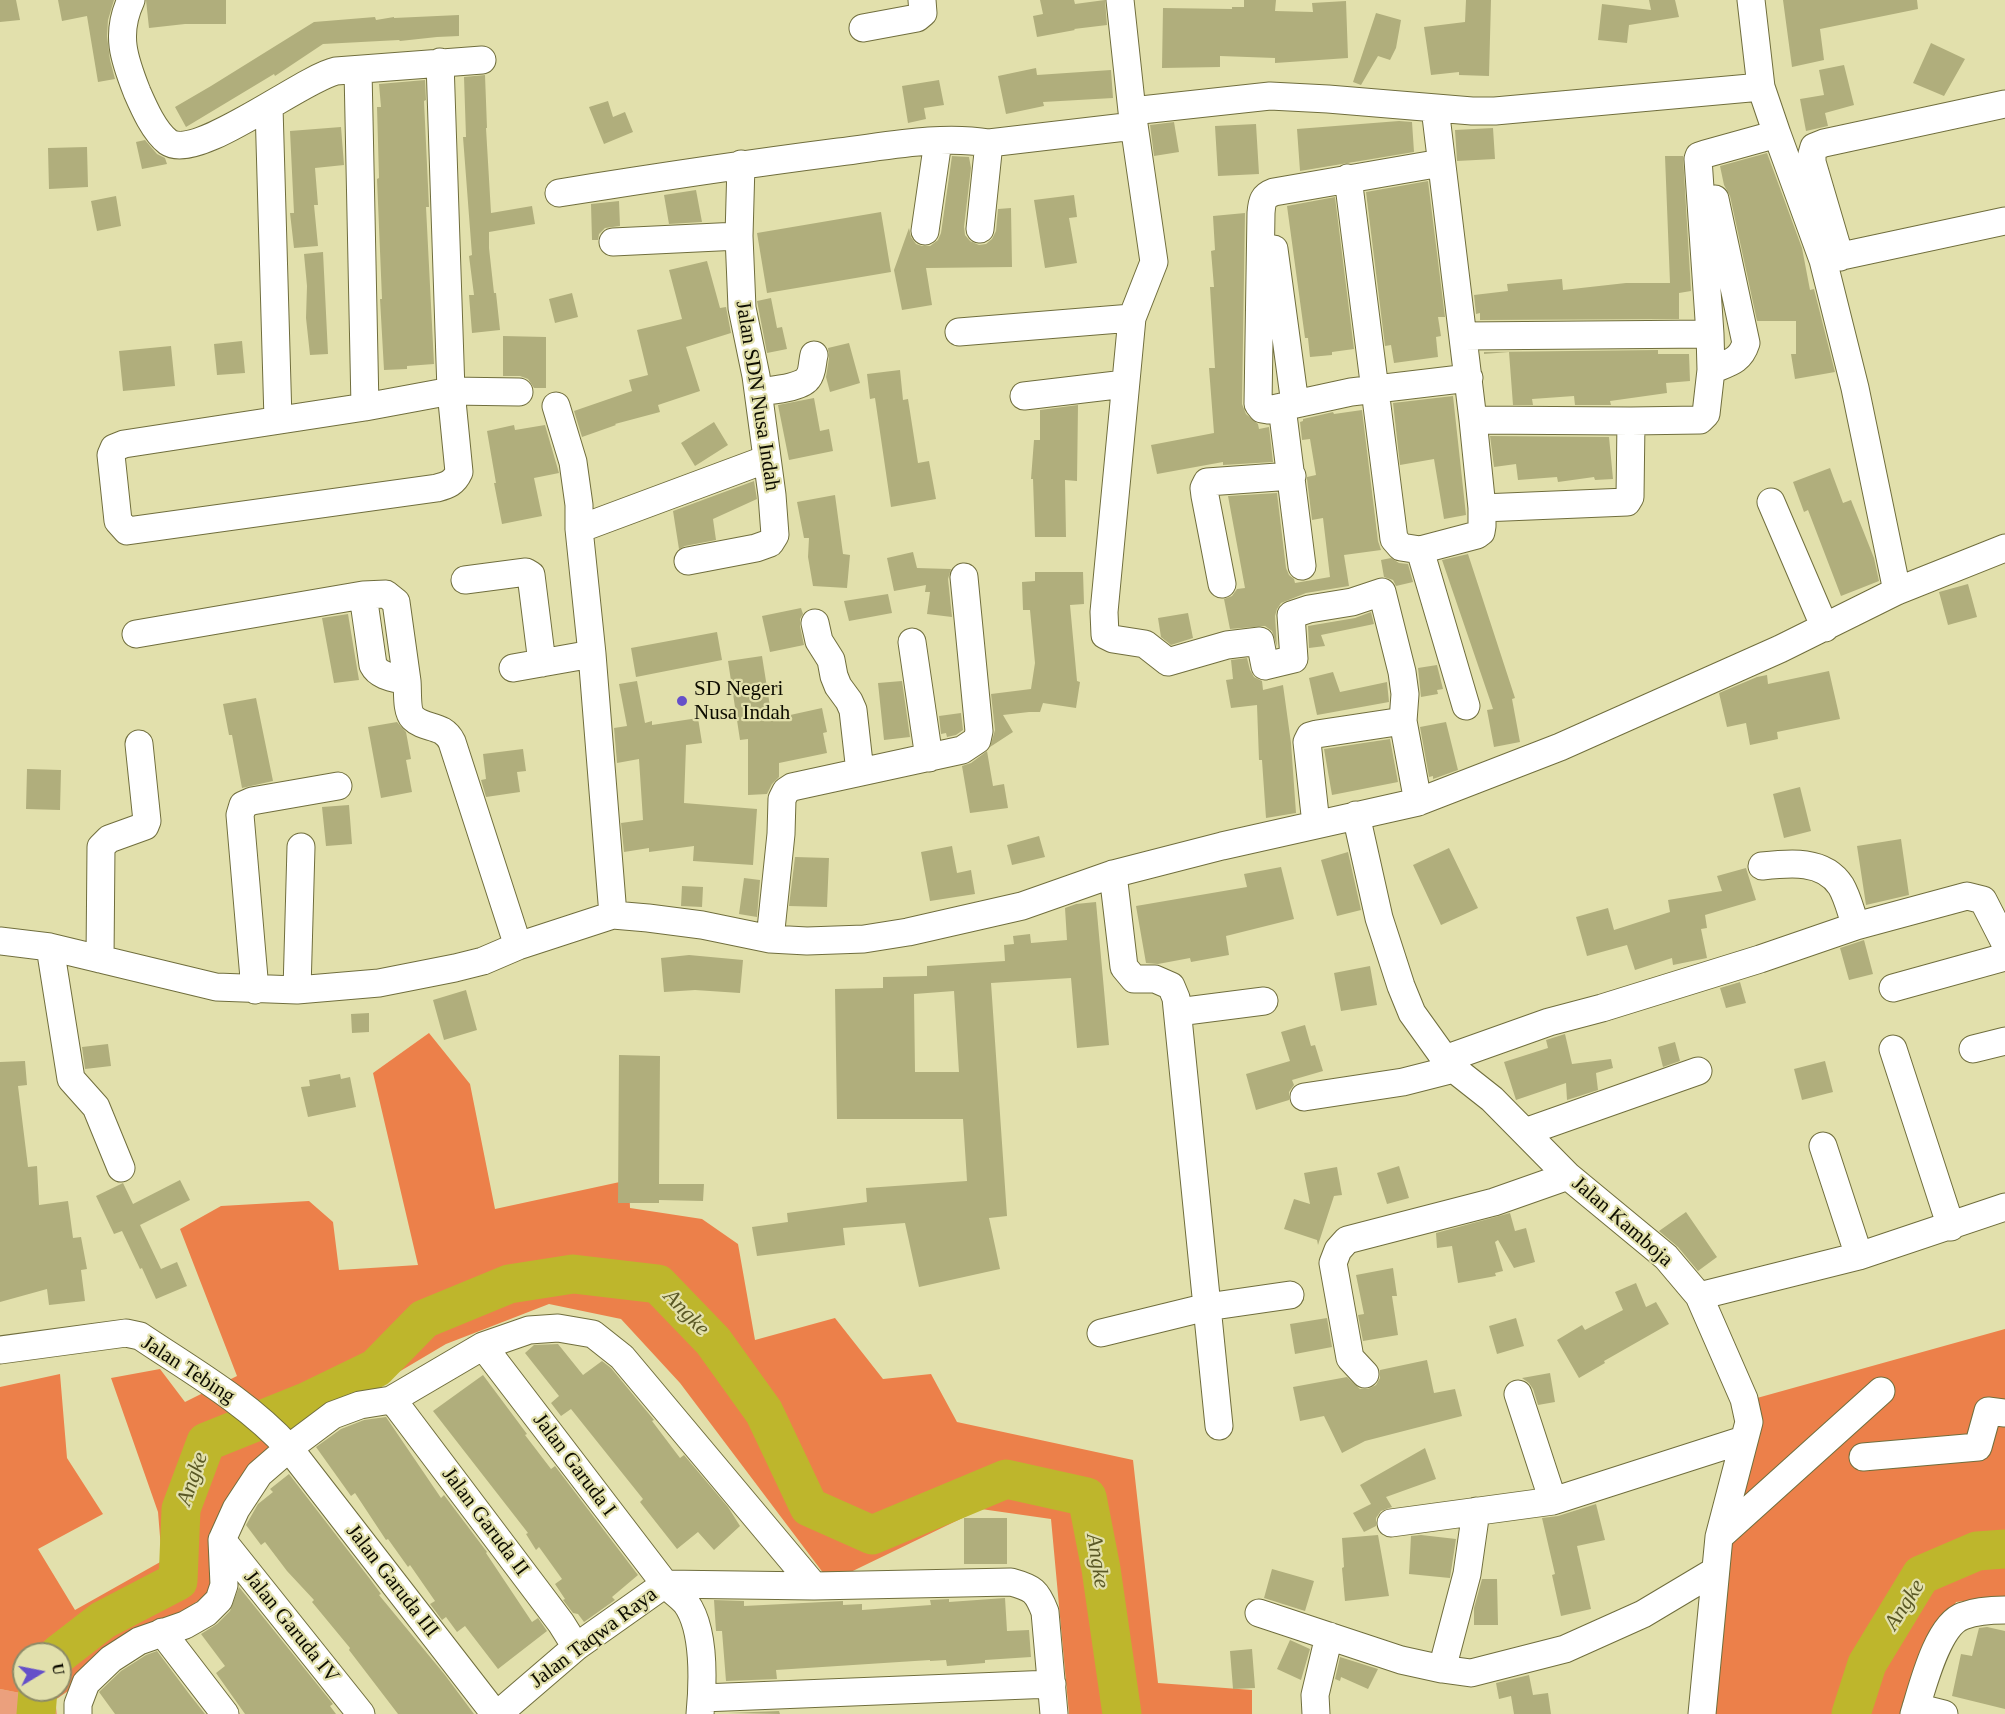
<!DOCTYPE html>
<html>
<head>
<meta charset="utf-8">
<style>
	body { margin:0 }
	#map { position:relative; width:2005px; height:1714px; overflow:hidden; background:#e2e0ac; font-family:"Times New Roman",serif }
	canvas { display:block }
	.north { position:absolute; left:12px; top:1642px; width:60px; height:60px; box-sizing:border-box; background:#e2e0ac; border:2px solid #8d8b67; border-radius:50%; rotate:80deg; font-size:16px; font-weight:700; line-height:24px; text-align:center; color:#0d0c00 }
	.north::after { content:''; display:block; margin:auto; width:21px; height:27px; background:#6550c9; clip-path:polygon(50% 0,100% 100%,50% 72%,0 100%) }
</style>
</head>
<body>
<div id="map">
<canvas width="2005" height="1714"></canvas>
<div class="north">U</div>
</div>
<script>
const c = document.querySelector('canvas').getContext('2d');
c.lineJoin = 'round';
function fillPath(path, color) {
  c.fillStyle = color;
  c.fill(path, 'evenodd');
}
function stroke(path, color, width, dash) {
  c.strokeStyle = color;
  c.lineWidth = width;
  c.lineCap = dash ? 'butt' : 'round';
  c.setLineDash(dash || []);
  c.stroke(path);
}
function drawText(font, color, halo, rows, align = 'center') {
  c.font = font + ' "Times New Roman",serif';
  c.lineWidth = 4.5;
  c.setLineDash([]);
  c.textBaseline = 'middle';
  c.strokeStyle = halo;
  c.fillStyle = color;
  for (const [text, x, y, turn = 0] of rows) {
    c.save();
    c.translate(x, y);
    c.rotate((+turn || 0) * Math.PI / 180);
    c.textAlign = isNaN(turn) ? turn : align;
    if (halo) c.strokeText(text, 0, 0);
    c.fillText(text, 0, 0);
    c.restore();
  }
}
const green = new Path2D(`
	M0,1689L55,1700L57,1714H0Z`);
const forest = new Path2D(`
	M429,1033L470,1084L495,1209L629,1180L630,1208L702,1219L738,1244L755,1340L835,1318L883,1379L931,1374L957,1422L1133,1460L1158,1683L1252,1690V1714H1069L1051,1519L981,1509L830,1582L680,1383L621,1319L549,1304L446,1344L267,1450L218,1587L55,1700L0,1689V1387L60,1374L67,1458L103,1514L38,1549L75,1610L162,1561L158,1512L111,1378L160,1369L185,1402L237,1376L180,1229L221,1206L309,1201L333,1222L339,1270L418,1265L373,1073ZM24,1654H60V1690H24Z
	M2005,1329V1596L1956,1602L1929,1666L1916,1714H1710L1711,1570L1757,1398Z`);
const river = new Path2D(`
	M59,1654L103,1620L178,1581L181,1509L206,1442L308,1401L376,1368L424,1319L509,1284L573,1274L658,1284L713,1341L764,1412L809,1507L872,1535L1006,1479L1087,1497L1101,1569L1122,1714
	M36,1714L38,1690
	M1851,1714L1867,1664L1921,1575L1977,1551L2005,1549`);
const building = new Path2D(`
	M0,0H16L20,20L0,22Z
	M58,0H114L108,20L107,36L110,60L115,79L98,82L87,16L62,21Z
	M146,0H226V24H185L149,28Z
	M1040,0H1074L1075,4L1105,0L1107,25L1074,29L1075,30L1037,37L1033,16L1043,14Z
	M1244,0H1276L1275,11L1313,12L1312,3L1346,1L1348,58L1275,63V58L1220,56V67L1162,68L1163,8L1232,9V7H1244Z
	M1466,0H1491L1489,76L1459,75V72L1431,75L1424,27L1465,22Z
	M1649,0H1675L1679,17L1629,25L1627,43L1598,40L1602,4L1651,10Z
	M1783,0H1917L1918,9L1820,29L1824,60L1792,67Z
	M1376,13L1401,20L1396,48L1390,60L1378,56L1361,85L1353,82Z
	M459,15V36L437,37L400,41L399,40L323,44L275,76L274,74L186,127L175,107L211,86L314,22L375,17L376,20L394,17V18Z
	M1931,43L1965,59L1944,96L1913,83Z
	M1844,65L1854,105L1825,113L1828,126L1806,131L1800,99L1824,95L1819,70Z
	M1036,68L1037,75L1111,70L1113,98L1043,102L1044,106L1006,114L998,76Z
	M485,75L487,128H486L491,213L532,206L535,224L489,232V248L494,293H496L500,330L472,333L469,295H474L469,256L472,255L463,137H466L464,77Z
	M425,80L426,100L424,101L429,207H426L434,364L407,366V369L384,370L380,299H382L377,179L379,178L377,107H381L379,84Z
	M939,80L944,105L924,108L926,119L908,123L902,86Z
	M608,101L613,117L625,112L633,132L604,144L589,107Z
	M1399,121L1412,122L1414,152L1300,171L1297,129Z
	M1174,122L1179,152L1154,156L1150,125Z
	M1256,124L1259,174L1218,176L1215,126Z
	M341,127L344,165L315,168L318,205H314L318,246L294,248L290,213H294L290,131Z
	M1493,128L1495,159L1457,161L1455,130Z
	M145,140L157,154L165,158L167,164L142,169L136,142Z
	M87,147L88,187L49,189L48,148Z
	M1767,153L1802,248L1810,290L1814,289L1835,372L1795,379L1791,354H1796V321H1757L1730,196L1724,185L1720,166Z
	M952,156L969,157L971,168L964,227L965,235L970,241L979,245L986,244L992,239L996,231L998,209L1011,208L1012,267L926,268L932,305L902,310L894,270L909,228L911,237L916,244L922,246H930L938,240L941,233Z
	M1665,156H1683L1691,291L1679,293V319L1480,320V313L1476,314L1474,295L1508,291L1507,284L1562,279L1563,290L1626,283H1670Z
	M1428,181L1445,317H1438L1441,336L1436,337L1438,357L1394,363L1391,345L1385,346L1366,192Z
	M696,190L702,222L669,224L664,195Z
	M1074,195L1077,217L1069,218L1077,263L1045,268L1034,200Z
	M116,196L121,226L97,231L91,201Z
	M1335,197L1354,349L1332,352V355L1310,357L1308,338H1305L1287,206Z
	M619,201L620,226L605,228L599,234L598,240H592L591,204Z
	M881,212L891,272L767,293L757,233Z
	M1245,213L1242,404L1246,414L1258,424L1259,429L1269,427L1273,462L1223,465V462L1157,474L1151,445L1214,433L1209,368H1215L1210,287H1214L1211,251L1215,250L1213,216Z
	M323,252L328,354L310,355L306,318L307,286L304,254Z
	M707,261L720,308L726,307L731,333L686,347L700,391L658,405L660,412L615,424L616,425L582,437L574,411L632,391L629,380L648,375L637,330L682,319L669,270Z
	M572,293L578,317L555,323L549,299Z
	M771,298L777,328L782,327L787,349L767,353L757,301Z
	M503,336L546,337V388H534L528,379L520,376H503Z
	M242,341L245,373L217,375L214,344Z
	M849,343L860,383L830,392L826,377L829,358L828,348Z
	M171,346L175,386L123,391L119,351Z
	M1658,350V354H1689L1690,381L1666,383L1667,393L1610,401L1611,405H1575L1574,396L1532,399L1533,405H1513L1509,352L1484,354V352Z
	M900,370L903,400L908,399L918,463L929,461L936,499L891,507L875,398L870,399L867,374Z
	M1453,396L1466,515L1444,519L1434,459L1400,465L1393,403Z
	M814,398L820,431L829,429L833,451L789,460L778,405Z
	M1078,405L1077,481L1065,480L1066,537H1035L1033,479H1031L1034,440H1040V410Z
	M1362,410L1378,541L1381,550L1344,555L1349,586L1306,593L1281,603L1277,609L1275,616L1277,647L1272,631L1265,626L1230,629L1224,599L1232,596L1237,589L1245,588L1228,496L1277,493L1286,568L1289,575L1294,579L1295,583L1330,577L1323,518L1312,520L1307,479V477L1316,475L1310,439L1302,440L1300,422L1303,421V419L1333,412L1334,414Z
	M714,422L728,445L695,466L681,443Z
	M514,425L515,430L545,425L559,473L534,478L542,516L502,524L494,483H496L487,431Z
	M1490,436L1609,437L1613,479L1595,480L1594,477L1558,482L1557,477L1518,480L1516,464L1494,467Z
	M1830,468L1843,503L1851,500L1874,558L1879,581L1841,596L1808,510L1804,512L1793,482Z
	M754,481L757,499L713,519L716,540L685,546L679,549L673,511Z
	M835,495L843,554L850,555L847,588L813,586L808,557L809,538H804L797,502Z
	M913,552L917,568L951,569L948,579L952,617L927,614L930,592H925L926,585L894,591L887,558Z
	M1468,554L1515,698L1512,699L1520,742L1494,747L1487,710L1493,709L1442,560Z
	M1391,558L1399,563L1408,564L1413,582L1396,586L1393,580L1384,577L1381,560Z
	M1035,572H1083L1084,604L1070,605L1077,681L1080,682L1076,708L1043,703L1040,712H1029L1003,715L1013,732L990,747L995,730L991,694L1031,689L1035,663L1030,610H1023L1022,582L1035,581Z
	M1968,584L1977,617L1948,625L1939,592Z
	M888,594L892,613L849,621L844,601Z
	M801,608L803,614L800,619V626L804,645L770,652L762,616Z
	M1371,612L1374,624L1321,635L1325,646L1309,648L1308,626L1355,618Z
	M1188,613L1193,638L1171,645L1161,637L1158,618Z
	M348,614L359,680L334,683L322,618Z
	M717,632L722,660L636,677L631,648Z
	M762,656L772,719L822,708L827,732L823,733L827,753L779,763V777L772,784L767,794L748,795V739L740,740L728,661Z
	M1247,658L1250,670L1254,677L1262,681L1263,690L1283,685L1291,743L1296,813L1266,818L1262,760H1259L1257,705L1231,708L1226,680L1233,679L1231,660Z
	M1437,665L1443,689L1437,690L1438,694L1421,697L1418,668Z
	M1829,671L1840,719L1777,732L1778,739L1750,745L1746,723L1727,727L1719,693L1757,677L1767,675L1768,684Z
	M1333,672L1340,692L1387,682L1389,702L1317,715L1309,678Z
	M637,681L645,723L652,721V725L698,718L702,743L686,745L684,803L757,809L753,865L693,861L694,846L649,852V848L624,852L621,823L643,820L639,759L617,763L614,728L627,726L619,684Z
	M902,681L910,737L884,740L878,683Z
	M256,698L273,781L242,788L232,735H229L223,704Z
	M961,713L963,730L956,735L947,737L946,733L941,734L939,716Z
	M397,722L406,732L411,759L406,760L412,792L381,798L368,727Z
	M1446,722L1458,770L1433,779V776L1429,777L1420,727Z
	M1390,739L1398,782L1332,795L1324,749Z
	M523,749L526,771L517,772L520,792L486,797L481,780L486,779L483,754Z
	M987,751L993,786L1004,784L1008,808L970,813L962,766L971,763Z
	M27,769L61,770L60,810L26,809Z
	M1800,787L1811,831L1784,838L1773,794Z
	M349,805L352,844L326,846L322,807Z
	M1039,836L1045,857L1012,865L1007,845Z
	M1901,839L1909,895L1866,905L1857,846Z
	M952,846L957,873L971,870L975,894L930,901L921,852Z
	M1449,848L1478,908L1441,925L1413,865Z
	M1348,852L1361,910L1337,916L1321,860Z
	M795,857L829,858L827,907L789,906Z
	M1281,867L1294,919L1226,936L1229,955L1191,962L1190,958L1158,964L1146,963L1136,906L1247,887L1244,874Z
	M1746,868L1756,900L1705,915L1707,928L1701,929L1707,958L1673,965L1672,958L1635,970L1627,945L1587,956L1576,917L1608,908L1614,930L1670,912L1668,900L1722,891L1717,876Z
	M744,878L760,880L757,917L739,914Z
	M682,886L703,887L702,907L681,906Z
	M1096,902L1109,1045L1077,1048L1071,978L991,983L1007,1216L989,1218L1000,1269L919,1287L905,1223L843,1228L845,1245L757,1256L752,1227L788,1222L787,1213L867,1202L866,1188L967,1181L963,1119H837L835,989L883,988V977L927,976V966L1005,961L1004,945L1014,944L1013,936L1030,934L1031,943L1067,940L1065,908L1076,904ZM954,991L959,1072H915L914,994Z
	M1864,940L1873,974L1849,980L1840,948Z
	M689,955L743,960L740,993L695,990L664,992L661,958Z
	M1370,966L1377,1005L1341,1011L1334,973Z
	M1740,982L1746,1003L1726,1008L1720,988Z
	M466,990L477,1030L444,1040L433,1000Z
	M369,1013V1032L352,1033L351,1014Z
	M1305,1025L1311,1046L1315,1045L1323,1071L1292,1080L1294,1085L1289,1092V1100L1256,1110L1246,1074L1290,1061L1281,1032Z
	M1565,1034L1572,1064L1611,1059L1613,1068L1596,1073L1598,1090L1567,1100L1566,1083L1516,1100L1504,1062L1548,1048L1546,1040Z
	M1675,1042L1680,1061L1663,1067L1658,1047Z
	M108,1044L111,1066L85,1069L82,1047Z
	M619,1055L660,1056L659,1184H704L703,1201L659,1200V1203H618Z
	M25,1061L27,1085L18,1086L28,1167L37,1166L39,1205L68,1201L73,1238L81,1237L87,1269L81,1270L85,1301L49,1305L47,1289L0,1302V1062Z
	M1825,1061L1833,1092L1802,1100L1794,1069Z
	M340,1074L341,1079L350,1077L356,1107L308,1117L301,1087L310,1086L309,1080Z
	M1399,1166L1409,1198L1387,1204L1377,1173Z
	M1337,1167L1342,1195L1334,1196L1318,1245L1317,1240L1284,1229L1294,1199L1310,1204L1304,1173Z
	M180,1180L190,1200L140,1225L161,1269L177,1262L187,1286L156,1299L142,1268L140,1269L122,1231L114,1234L96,1196L123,1183L133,1204Z
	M1686,1212L1717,1257L1698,1271L1678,1247L1659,1231Z
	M1510,1213L1515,1231L1526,1228L1535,1262L1514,1268L1498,1240L1495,1242L1503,1271L1495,1273L1496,1276L1458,1283L1452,1246L1437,1248L1436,1233Z
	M1393,1268L1397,1296H1392L1398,1335L1363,1341L1358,1315L1364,1314L1356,1275Z
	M1636,1283L1646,1307L1656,1302L1669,1324L1604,1361L1605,1363L1579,1378L1557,1340L1582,1325L1585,1330L1623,1310L1615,1292Z
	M1327,1318L1332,1347L1295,1354L1290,1324Z
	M1516,1318L1524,1346L1497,1354L1489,1326Z
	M558,1344L583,1375L602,1361L611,1368L654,1420L652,1421L680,1458L684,1455L728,1507L740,1526L714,1550L698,1532L677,1549L640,1502L643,1499L571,1409L561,1416L551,1403L559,1396L525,1353L534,1345Z
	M1427,1360L1434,1393L1455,1389L1462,1416L1365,1441L1342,1453L1324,1416L1300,1421L1293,1387L1347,1377L1360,1389H1368L1376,1385L1380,1378V1370Z
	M1550,1373L1555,1402L1538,1405L1533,1389L1529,1383L1522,1378Z
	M483,1375L527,1434L525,1435L551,1469L555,1466L638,1575L612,1597L615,1600L584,1622L578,1614L573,1613L563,1600L565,1599L555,1584L562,1579L539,1547L536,1550L526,1534L528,1533L433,1411Z
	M386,1417L441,1498L444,1495L487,1552L486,1553L532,1622L538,1618L547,1631L498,1669L465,1626L457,1632L446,1617L442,1620L430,1604L435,1601L410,1565L408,1567L388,1539L386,1540L355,1493L351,1496L316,1447L341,1429L364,1420Z
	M1425,1448L1436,1479L1386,1497L1392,1507L1381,1511L1376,1518V1526L1364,1532L1353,1513L1371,1504L1360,1485Z
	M289,1474L370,1579L381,1594L379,1595L445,1675L474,1714H398L349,1650L350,1648L312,1602L314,1600L287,1571L265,1542L261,1545L246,1525L258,1504L273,1492L270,1489Z
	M1596,1504L1605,1540L1577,1546L1591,1609L1561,1616L1552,1575L1555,1574L1542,1518L1558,1516Z
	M964,1518H1007V1564H964Z
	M1378,1535L1389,1596L1345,1601L1342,1568L1344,1567L1342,1538Z
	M1421,1535L1456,1539L1450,1578L1409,1574L1411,1536Z
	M1272,1569L1314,1581L1305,1611L1264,1598Z
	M1482,1579H1497L1498,1625H1474V1608Z
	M239,1587L333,1704L330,1706L336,1714H245L216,1673L225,1666L201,1634L217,1624L230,1611Z
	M1005,1598L1007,1631L1029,1630L1031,1657L985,1660V1663L947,1666L946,1660L930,1661V1660L776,1670L777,1679L726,1681L722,1631H716L714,1600L744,1601V1606L843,1601V1605L862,1604V1610L931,1605L930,1600L949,1599V1602Z
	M1987,1627L2005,1631V1709L1952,1696L1961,1654L1972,1656L1979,1628Z
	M1290,1640L1310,1649L1301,1680L1277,1669Z
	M1252,1649L1255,1688L1233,1689L1230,1651Z
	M157,1651L190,1695L205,1714H115L99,1692L121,1671L146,1655Z
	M1340,1657L1378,1669L1368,1689L1341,1677L1340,1681L1335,1679Z
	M1529,1675L1533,1695L1548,1693L1551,1714H1514L1511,1696L1499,1699L1496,1683Z
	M779,1711L780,1714L728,1713Z`);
const minor = new Path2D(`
	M131,0C115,34 124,59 137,92C144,108 154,131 168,142C197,162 301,79 336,71L482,60
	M1120,0L1132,111L1270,96L1328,99L1472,111H1495L1761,87L1751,0
	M863,28L917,18L923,13L922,0
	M440,62L451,391L459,472C454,483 448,485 437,488L127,531L118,521L111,455L114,448L124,444L365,407L451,391L519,392
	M358,70L365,407
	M1761,87L1777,134
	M269,107L278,420
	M1132,111L1154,262L1132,318L1104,612L1105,635L1113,639L1145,644L1168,662L1227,645L1260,641L1265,666L1294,659L1291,615L1309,609L1352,602L1382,592L1402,672L1405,694L1403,721
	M1441,163L1274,192C1263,196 1262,201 1261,213L1258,404L1262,409L1268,410L1351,392L1469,378
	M1348,178L1394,539L1401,547L1420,550L1477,535L1481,532L1482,526V508L1473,420L1435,108
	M559,193C652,178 746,164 839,152C888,146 940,135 989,143L1134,126
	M980,229L989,143
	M925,231L938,141
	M613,242L739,236
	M1274,249L1295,404
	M1840,257L1812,162V154L1814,147L1824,143L2005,104
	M1823,260L2005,221
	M959,332L1132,318
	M1464,336L1710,334
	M1711,370C1728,363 1740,362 1746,343L1715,199
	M759,392C771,390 802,388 808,378C813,372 812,362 814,355
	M1024,396L1125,384
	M556,406L573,462L579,505V529L592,654L613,915
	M1282,407L1302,566
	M1473,420L1631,421
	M1771,502L1825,628
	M1482,508L1627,502L1630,497L1631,421L1700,420L1706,414L1711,370L1710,334L1698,159L1699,156L1705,154L1777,134L1823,260L1855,388L1897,591
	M579,529L767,459
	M1420,550L1466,706
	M688,561L756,548L770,543L775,535L772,495L756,376L742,308L739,236L741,164
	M465,580L526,572L531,575L542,663
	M1222,584L1205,496L1204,488L1207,482L1292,476
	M363,595L373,665C379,677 395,678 407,681C408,691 406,711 413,718C425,730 443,723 452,742L518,946
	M815,623L819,641L831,660L834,676L838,686L849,701L853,710L860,772
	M136,634L363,595L386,594L396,602L407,681
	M912,642L929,758
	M513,668L592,654
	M1356,815L1379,918L1401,986L1412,1013L1445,1059L1454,1069L1492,1099L1568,1176L1666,1257L1699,1296L1744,1399L1749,1422L1719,1537L1702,1714
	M1316,824L1307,742L1310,736L1317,734L1403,721L1418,802
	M1762,866C1789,863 1824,859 1841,886C1848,898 1851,913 1856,926
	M1113,874L1124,967L1134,979H1155L1171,986L1176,998L1219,1426
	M770,939L781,834L782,799L786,791L792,787L962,750L977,740L979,731L964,577
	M0,941L50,947L216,987L297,990L379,983L455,968L483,961L518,946L613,915L648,918L702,925L770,939L807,941L864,939L908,932L1022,906L1113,874L1222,846L1418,802L1560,747L1780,649L1897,591L2005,548
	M50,947L71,1079L96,1107L121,1168
	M100,959L101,847L109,839L145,826L147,821L139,744
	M1893,988L2005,957
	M255,990L240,815L243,805L252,801L338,786
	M297,990L301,847
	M1178,1012L1264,1001
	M1893,1049L1951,1227
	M1973,1049L2005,1041
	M1445,1059L1549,1022L1602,1008L1760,959L1856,926L1967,896L1983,900L2005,943
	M1304,1097L1403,1082L1454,1069
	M1525,1132L1698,1071
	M1823,1146L1859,1256
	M1699,1296L1859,1256L2005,1207
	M1101,1333L1207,1307L1290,1295
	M483,1346L665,1584L814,1586L1011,1582C1033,1588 1037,1591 1045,1612L1054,1714
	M0,1350L126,1333L140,1336C192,1371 247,1402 289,1448L495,1714
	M1365,1374L1350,1358L1333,1263L1338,1250L1347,1240L1494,1202L1568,1176
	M1518,1394L1553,1501
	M391,1400L398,1407L561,1623L576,1647
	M1863,1457L1978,1447L1988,1411L2005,1413
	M1391,1523L1553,1501L1743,1440
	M1719,1537L1881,1391
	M222,1540L361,1714
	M1259,1613L1401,1660L1442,1669L1467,1574L1476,1511
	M162,1632L225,1714
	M1442,1669L1471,1673L1565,1649L1643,1614L1715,1571
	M702,1698L1052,1684
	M1916,1707L1944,1714
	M78,1714V1704L86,1683L111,1659L139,1641L185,1625L206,1613L219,1600L224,1585L222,1540L236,1509L259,1474L289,1448L333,1415L360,1405L391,1400L483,1346L529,1330L558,1328L593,1334L622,1357L814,1586
	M498,1714L576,1647L665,1584C671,1590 680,1596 686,1603C705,1629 703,1683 700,1714
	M1316,1714L1315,1695L1329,1636
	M1914,1714C1922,1689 1937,1625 1963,1616C1976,1611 1991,1610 2005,1610`);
const markers = [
	[682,701,6,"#6550c9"]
];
const streetNames = [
	["Jalan SDN Nusa Indah",757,396,81],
	["Jalan Kamboja",1622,1222,41],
	["Jalan Tebing",188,1370,33],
	["Jalan Garuda I",574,1465,53],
	["Jalan Garuda II",485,1522,53],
	["Jalan Garuda III",392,1581,52],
	["Jalan Garuda IV",291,1627,51],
	["Jalan Taqwa Raya",594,1638,-37]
];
const poiNames = [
	["SD Negeri",694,689],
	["Nusa Indah",694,713]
];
const waterNames = [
	["Angke",686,1313,46],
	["Angke",193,1479,-71],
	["Angke",1097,1561,81],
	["Angke",1905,1605,-57]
];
fillPath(green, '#eba07d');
fillPath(forest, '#ec804a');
stroke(river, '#beb62c', 39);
fillPath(building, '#b0ae7c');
stroke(minor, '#706e3d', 29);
stroke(minor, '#fff', 27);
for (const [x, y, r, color] of markers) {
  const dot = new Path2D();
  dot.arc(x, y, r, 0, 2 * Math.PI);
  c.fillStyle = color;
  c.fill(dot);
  stroke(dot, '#e2e0ac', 2);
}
drawText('21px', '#0d0c00', '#e2e0ac', streetNames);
drawText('21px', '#0d0c00', '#e2e0ac', poiNames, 'left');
drawText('italic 22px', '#5a5825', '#e2e0ac', waterNames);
</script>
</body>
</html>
